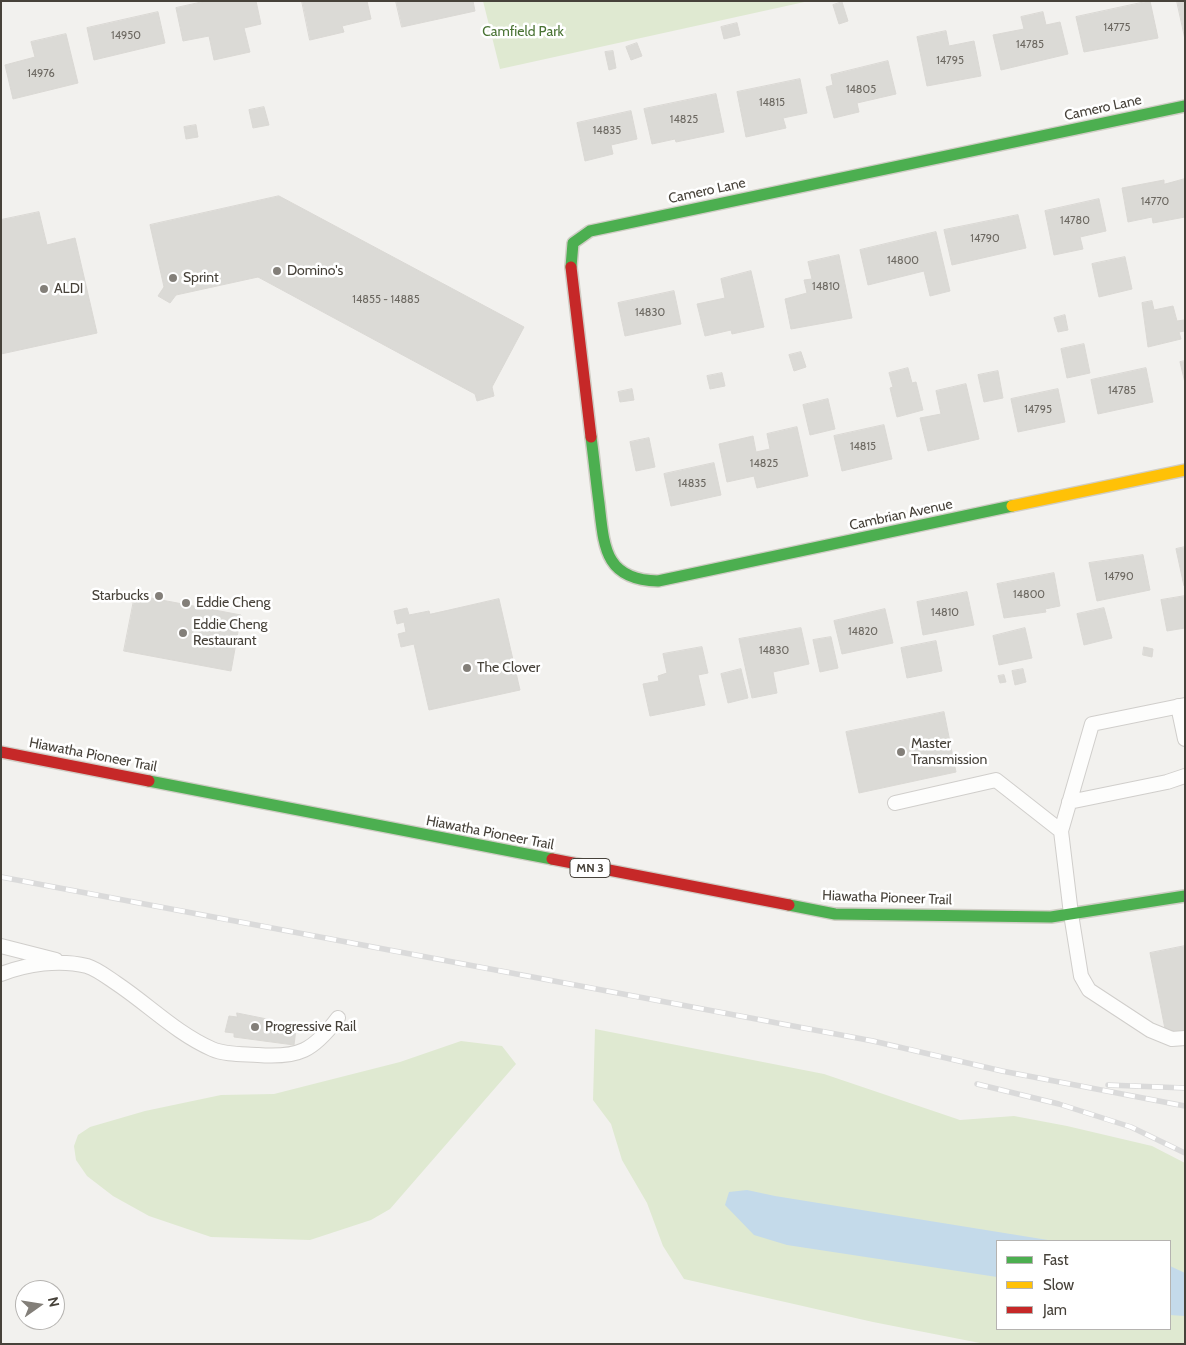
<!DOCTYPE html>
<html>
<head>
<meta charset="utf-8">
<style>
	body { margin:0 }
	#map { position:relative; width:1186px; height:1345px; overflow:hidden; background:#f2f1ee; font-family:Cabin,sans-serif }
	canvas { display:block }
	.frame { position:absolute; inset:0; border:2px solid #47423a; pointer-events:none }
	.legend { position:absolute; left:996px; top:1240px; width:175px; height:90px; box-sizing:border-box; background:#fff; border:1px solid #b5b3b0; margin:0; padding:6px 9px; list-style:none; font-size:15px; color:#47423a }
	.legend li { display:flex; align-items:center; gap:10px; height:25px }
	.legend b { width:25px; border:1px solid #b5b3b0 }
	.north { position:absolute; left:15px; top:1280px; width:50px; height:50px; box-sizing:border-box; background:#fff; border:1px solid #b5b3b0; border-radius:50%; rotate:77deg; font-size:14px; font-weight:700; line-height:20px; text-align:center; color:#47423a }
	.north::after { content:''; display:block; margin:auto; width:18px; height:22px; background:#837f79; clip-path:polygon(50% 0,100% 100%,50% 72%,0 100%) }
</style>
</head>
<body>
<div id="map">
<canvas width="1186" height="1345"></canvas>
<div class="frame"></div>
<ul class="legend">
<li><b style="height:6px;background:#4caf50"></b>Fast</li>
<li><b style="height:6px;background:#ffc107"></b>Slow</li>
<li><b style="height:6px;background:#c62828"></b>Jam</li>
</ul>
<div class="north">N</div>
</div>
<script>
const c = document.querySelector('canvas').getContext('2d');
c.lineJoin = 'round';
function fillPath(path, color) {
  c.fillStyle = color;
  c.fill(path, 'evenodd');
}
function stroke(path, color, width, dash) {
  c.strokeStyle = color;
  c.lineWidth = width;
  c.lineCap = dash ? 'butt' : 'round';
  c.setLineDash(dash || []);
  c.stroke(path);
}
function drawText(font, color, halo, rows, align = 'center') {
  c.font = font + ' Cabin,sans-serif';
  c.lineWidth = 5;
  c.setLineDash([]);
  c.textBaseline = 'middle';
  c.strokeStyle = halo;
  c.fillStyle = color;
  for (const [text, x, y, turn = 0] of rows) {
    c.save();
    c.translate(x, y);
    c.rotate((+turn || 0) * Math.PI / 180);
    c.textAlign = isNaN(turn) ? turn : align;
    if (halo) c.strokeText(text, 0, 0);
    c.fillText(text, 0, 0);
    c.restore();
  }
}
const green = new Path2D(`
	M483,1H809L500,69Z
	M595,1029L824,1074L960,1120L1014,1116L1067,1126L1152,1146L1185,1163V1344H985L873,1322L684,1279L663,1246L647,1203L622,1160L611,1124L593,1100ZM997,1241H1170V1329H997Z
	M461,1041L502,1046L516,1064L390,1209L371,1220L310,1240L211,1237L149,1216L113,1196L87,1176L76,1160L74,1146L78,1135L90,1127L145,1111L221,1095L274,1094L400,1062Z`);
const water = new Path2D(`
	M747,1190L775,1196L1054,1241H997V1277L787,1245L754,1235L725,1205L729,1192Z
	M1170,1266L1185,1273V1316L1170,1315Z`);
const building = new Path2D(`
	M206,1H256L261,24L244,28L250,52L214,60L209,36L183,41L176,8Z
	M302,1H367L371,19L342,26L344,32L310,40Z
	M396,1H473L475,11L402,27Z
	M1150,1L1158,38L1084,52L1076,17Z
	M1177,1H1185V39Z
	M842,2L848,21L839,24L833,5Z
	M158,12L165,43L94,60L87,28Z
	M1043,12L1046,25L1060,22L1068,54L1001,70L993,35L1024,29L1021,17Z
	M737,23L740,35L724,39L721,27Z
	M946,31L949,46L974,41L981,76L927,86L917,37Z
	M66,34L78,83L13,99L5,65L35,57L31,42Z
	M637,43L642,56L631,60L626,47Z
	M613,51L616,68L609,70L605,52Z
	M888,61L896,94L857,103L859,112L834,118L826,87L833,85L831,75Z
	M800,79L807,113L783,118L786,128L746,137L737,92Z
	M716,94L724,132L676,142L675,139L652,144L644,109Z
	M264,107L269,125L253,128L249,110Z
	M631,111L637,139L611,145L613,154L585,161L577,123Z
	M196,125L198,137L186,139L184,127Z
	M1185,179V217L1153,223L1152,217L1128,222L1122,188L1164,180V184Z
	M279,196L524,327L492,387L494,396L477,401L475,394L258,277L176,295L170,303L158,296L164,287L150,225Z
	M1099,199L1106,231L1080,237L1083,249L1054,255L1045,211Z
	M39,212L47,245L75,238L97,333L1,354V220Z
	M1018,215L1026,248L952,265L944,230Z
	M936,232L950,291L930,296L924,271L868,285L860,250Z
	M839,255L852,318L791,329L785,299L807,293L804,280L812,279L808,262Z
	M1125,257L1132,289L1099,297L1092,264Z
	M751,271L764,327L732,334L731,330L705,336L697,304L725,298L721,279Z
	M674,291L681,324L625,336L618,303Z
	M1152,301L1154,310L1173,306L1177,321L1184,320L1185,331L1179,332L1181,339L1148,347L1142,303Z
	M1065,315L1068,330L1058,332L1054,318Z
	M1084,344L1090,373L1067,378L1061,349Z
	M801,352L806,367L794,371L789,355Z
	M1185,361V383L1180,362Z
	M908,368L912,383L916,382L923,410L897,417L890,388L893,387L889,373Z
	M1146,368L1153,402L1098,414L1091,380Z
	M998,371L1003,398L984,402L978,375Z
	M722,373L725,386L710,389L707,376Z
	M966,384L979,439L928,451L920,418L941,414L936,391Z
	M632,389L634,400L620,402L618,392Z
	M1058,389L1065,422L1018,432L1011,399Z
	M828,399L835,429L810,435L803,405Z
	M884,425L892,459L842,471L834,436Z
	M797,427L808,476L757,488L754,476L727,482L719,444L753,436L756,452L770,449L767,434Z
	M649,438L655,467L636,471L630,442Z
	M714,463L721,495L671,506L664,474Z
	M1185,547V586H1184L1176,549Z
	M1143,555L1150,590L1097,601L1089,563Z
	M1054,573L1060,606L1045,609L1046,612L1004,618L997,584Z
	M967,592L974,625L923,635L917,602Z
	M135,595L241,615L231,671L124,651Z
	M1185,596V628L1167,631L1161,600Z
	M499,599L520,690L429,710L414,644L401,647L398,634L406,632L404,622L397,624L394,611L407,608L409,615L429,611L430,614Z
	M1104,608L1112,638L1084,645L1077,614Z
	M885,609L893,643L842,654L834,621Z
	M801,628L809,664L773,672L777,693L752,698L739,639Z
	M1025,628L1032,658L999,665L993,636Z
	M831,637L838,668L820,672L813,640Z
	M936,641L942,671L907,678L901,648Z
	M702,647L708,673L698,675L705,705L650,716L643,684L659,681L658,676L667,673L663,654Z
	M1144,647L1153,649L1152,657L1143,655Z
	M741,669L748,698L728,703L721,674Z
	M1023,669L1026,682L1015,685L1012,671Z
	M1004,675L1006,682L1000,683L998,676Z
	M944,712L956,772L859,793L846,732Z
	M1185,946V1030L1166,1034L1150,953Z
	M237,1013L272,1020V1024L296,1029L294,1045L234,1037V1033L225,1032L229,1016L237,1017Z`);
const lane = new Path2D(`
	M1185,705L1092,724L1061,831L1071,914L1081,976L1089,990L1150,1030L1172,1039L1185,1038
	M1178,706L1185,739
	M1069,802L1167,782L1185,776
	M895,803L996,780L1061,831
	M1,946L56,960
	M1,974C27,964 59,959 87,966C97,969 107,977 116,983C149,1005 176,1033 212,1049C225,1055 244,1054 258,1055C299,1058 313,1051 338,1018`);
const fast = new Path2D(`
	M571,267L573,243L590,231L1185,106
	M591,437C594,459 596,481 599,503C604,546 604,580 658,581L1012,506
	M149,781L552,859
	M789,905L835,914L1051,917L1185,896`);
const slow = new Path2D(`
	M1012,506L1185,470`);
const jam = new Path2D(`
	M571,267L591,437
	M1,752L149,781
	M552,859L789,905`);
const rail = new Path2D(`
	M1,877L873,1041L1002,1071L1185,1106
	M977,1084L1059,1104L1131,1127L1185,1153
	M1108,1085L1185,1088`);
const markers = [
	[277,271,5,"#837f79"],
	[173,278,5,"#837f79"],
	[44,289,5,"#837f79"],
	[159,596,5,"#837f79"],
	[186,603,5,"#837f79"],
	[183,633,5,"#837f79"],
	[467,668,5,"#837f79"],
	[901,752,5,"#837f79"],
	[255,1027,5,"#837f79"]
];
const numberNames = [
	["14775",1117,28],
	["14950",126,36],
	["14785",1030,45],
	["14795",950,61],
	["14976",41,74],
	["14805",861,90],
	["14815",772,103],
	["14825",684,120],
	["14835",607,131],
	["14770",1155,202],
	["14780",1075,221],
	["14790",985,239],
	["14800",903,261],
	["14810",826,287],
	["14855 - 14885",386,300],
	["14830",650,313],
	["14785",1122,391],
	["14795",1038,410],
	["14815",863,447],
	["14825",764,464],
	["14835",692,484],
	["14790",1119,577],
	["14800",1029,595],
	["14810",945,613],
	["14820",863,632],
	["14830",774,651]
];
const shields = [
	[590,868,40]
];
const shieldNames = [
	["MN 3",590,868]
];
const parkNames = [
	["Camfield Park",523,32]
];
const streetNames = [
	["Camero Lane",1103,108,-12],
	["Camero Lane",707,191,-12],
	["Cambrian Avenue",901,515,-12],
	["Hiawatha Pioneer Trail",93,755,11],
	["Hiawatha Pioneer Trail",490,833,11],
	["Hiawatha Pioneer Trail",887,898,2]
];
const poiNames = [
	["Domino's",287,271],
	["Sprint",183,278],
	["ALDI",54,289],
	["Starbucks",149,596,"right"],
	["Eddie Cheng",196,603],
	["Eddie Cheng",193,625],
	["Restaurant",193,641],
	["The Clover",477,668],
	["Master",911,744],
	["Transmission",911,760],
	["Progressive Rail",265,1027]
];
fillPath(green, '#dfe9d1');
fillPath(water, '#c4daea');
fillPath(building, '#dbdad6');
stroke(building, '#dad8d4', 1);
stroke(lane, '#d0cecb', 16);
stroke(fast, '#d0cdc5', 14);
stroke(slow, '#d0cdc5', 14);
stroke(jam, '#d0cdc5', 14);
stroke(lane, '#fdfdfc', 14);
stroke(fast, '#4caf50', 11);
stroke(slow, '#ffc107', 11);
stroke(jam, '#c62828', 11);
stroke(rail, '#dadada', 5.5);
stroke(rail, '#fff', 4, [11]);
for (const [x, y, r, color] of markers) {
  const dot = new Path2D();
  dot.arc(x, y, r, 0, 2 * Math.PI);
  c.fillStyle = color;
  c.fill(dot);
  stroke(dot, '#fff', 2);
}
drawText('11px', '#6d6962', null, numberNames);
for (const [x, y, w] of shields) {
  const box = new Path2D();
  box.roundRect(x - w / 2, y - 9.5, w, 19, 4);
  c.fillStyle = '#fff';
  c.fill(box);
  stroke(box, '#47423a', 1);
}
drawText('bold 12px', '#47423a', null, shieldNames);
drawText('14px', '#4a7334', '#fff', parkNames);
drawText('14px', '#47423a', '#fff', streetNames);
drawText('14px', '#47423a', '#fff', poiNames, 'left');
</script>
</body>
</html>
